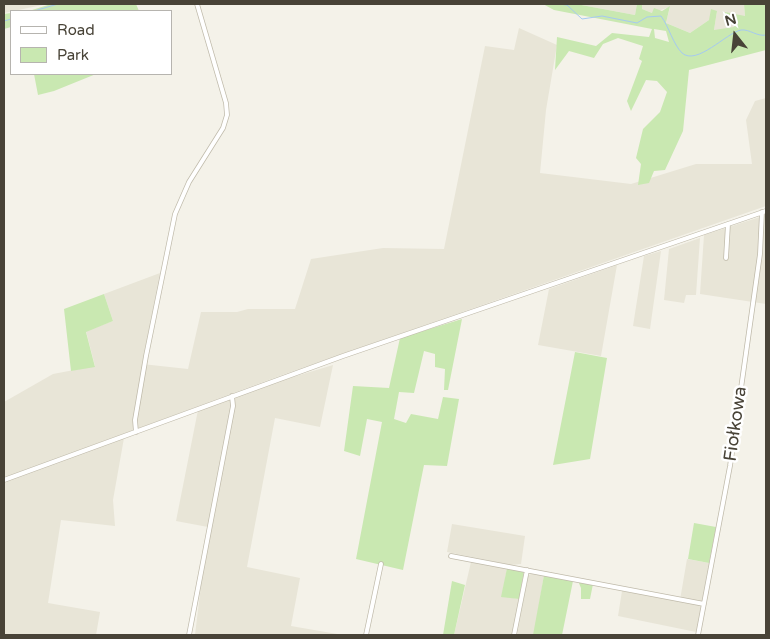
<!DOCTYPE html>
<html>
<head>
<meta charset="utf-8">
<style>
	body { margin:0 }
	#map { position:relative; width:770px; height:639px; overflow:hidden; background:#f4f2e9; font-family:"Varela Round",sans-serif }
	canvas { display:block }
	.frame { position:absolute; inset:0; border:5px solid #484337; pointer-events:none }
	.legend { position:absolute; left:10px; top:10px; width:162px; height:65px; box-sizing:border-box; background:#fff; border:1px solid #b6b4af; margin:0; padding:6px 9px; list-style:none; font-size:15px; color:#484337 }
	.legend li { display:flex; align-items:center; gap:10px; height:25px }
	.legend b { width:25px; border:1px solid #b6b4af }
	.north { position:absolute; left:710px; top:10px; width:50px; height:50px; -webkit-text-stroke:4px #fff; paint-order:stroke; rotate:344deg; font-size:14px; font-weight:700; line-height:20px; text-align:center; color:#484337 }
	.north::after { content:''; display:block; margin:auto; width:18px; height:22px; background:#484337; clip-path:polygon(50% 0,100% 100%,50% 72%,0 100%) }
</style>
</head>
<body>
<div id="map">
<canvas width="770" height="639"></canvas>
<div class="frame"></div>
<ul class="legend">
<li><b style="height:6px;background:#fff"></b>Road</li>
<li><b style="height:14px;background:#c9e8b1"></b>Park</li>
</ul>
<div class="north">N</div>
</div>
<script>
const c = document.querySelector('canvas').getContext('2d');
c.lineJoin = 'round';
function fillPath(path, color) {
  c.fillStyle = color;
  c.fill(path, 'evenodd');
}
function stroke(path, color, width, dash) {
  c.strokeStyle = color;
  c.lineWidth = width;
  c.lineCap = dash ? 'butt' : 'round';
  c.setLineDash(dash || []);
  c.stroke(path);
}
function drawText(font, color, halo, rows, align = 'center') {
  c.font = font + ' "Varela Round",sans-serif';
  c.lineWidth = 5;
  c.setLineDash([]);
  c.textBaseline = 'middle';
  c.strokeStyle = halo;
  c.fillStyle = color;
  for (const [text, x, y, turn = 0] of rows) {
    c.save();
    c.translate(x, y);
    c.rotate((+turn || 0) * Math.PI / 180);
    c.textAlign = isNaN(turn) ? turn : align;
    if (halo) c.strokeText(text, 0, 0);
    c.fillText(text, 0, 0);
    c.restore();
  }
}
const residential = new Path2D(`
	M4,4H47L4,13Z
	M576,4H637L635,15Z
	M642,4H744L745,17L735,24L733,33L714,30L717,11L709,20L690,33L666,23L670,7L652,13L642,9Z
	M519,28L557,45L546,110L540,173L631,184L696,164H752L746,120L755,101L766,98V206L285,374L4,478V402L53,374L95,366L86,331L113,321L104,294L160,273L142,364L188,369L201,312H237L248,309H295L311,259L383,248L444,249L485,46L514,50Z
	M766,215V304L700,294L704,235Z
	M700,238L696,295H686L684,303L664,300L669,249Z
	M661,251L650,329L633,326L644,256Z
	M617,265L601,356L538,345L549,289Z
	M333,365L320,427L275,418L247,567L300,578L291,626L343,635H195L208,527L176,521L198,410L273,383Z
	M124,438L113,500L115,526L61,520L48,603L100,612L96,635H4V482Z
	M452,524L525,536L521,564L511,565L447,552Z
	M687,559L709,563L696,632L618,616L622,591L680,600Z
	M471,562L507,568L502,596L519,599L512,635H454Z
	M532,573L544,575L534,635H517L528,576Z`);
const green = new Path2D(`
	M51,4H136L139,11H29Z
	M543,4H576L635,15L637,4H642V9L652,13L654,8L662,11L670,6L666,23L690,33L709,20L711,9L717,11L714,30L734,27L735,24L724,19L725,12L745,16L744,4H766V50L689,70L683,131L665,170L654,171L649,183L638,185L641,164L636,158L643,129L660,112L667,92L657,81L646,80L631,111L627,101L642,61L639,59L643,46L618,38L603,44L594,58L569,51L555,70L557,37L596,46L612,33L649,37L652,29L554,10ZM654,29L666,31L669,42L655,38Z
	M11,13V27L4,29V14Z
	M34,74H96L54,91L38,95Z
	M104,294L113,321L86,332L95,367L71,371L64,309Z
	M462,319L448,390H444L445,369L435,367V354L424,351L414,393L399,392L394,419L406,423L411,414L438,419L443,397L459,399L447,466L424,465L403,570L356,559L382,422L367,419L360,456L344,451L353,386L389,388L400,338Z
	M575,352L607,358L590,459L553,465Z
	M694,523L716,527L709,563L688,559Z
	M507,568L524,571L519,599L501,597Z
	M544,575L573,581L562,635H533Z
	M452,581L465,585L454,635H443Z
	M578,581L593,584L590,599H581V588Z`);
const stream = new Path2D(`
	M558,4L567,5L582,19L602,16L637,23L647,17L661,16C669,27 673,44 682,53C697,66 726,33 741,30C750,29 757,37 766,35
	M34,11L58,4
	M4,21L11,19`);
const street = new Path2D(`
	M726,258L728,224
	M136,432L135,420L146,356L175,214L189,182L223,128L227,115L226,103L197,4
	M4,480L343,356L766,211
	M451,556L704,604
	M189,635L233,406L232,396
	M366,635L381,564
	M514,635L527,570
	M698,635L730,466L760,254L762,212`);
const streetNames = [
	["Fiołkowa",736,424,-82]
];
fillPath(residential, '#e8e5d7');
fillPath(green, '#c9e8b1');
stroke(stream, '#a5c9f1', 1);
stroke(street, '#c0bbab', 5.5);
stroke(street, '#fff', 4);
drawText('18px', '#484337', '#fff', streetNames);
</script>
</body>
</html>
